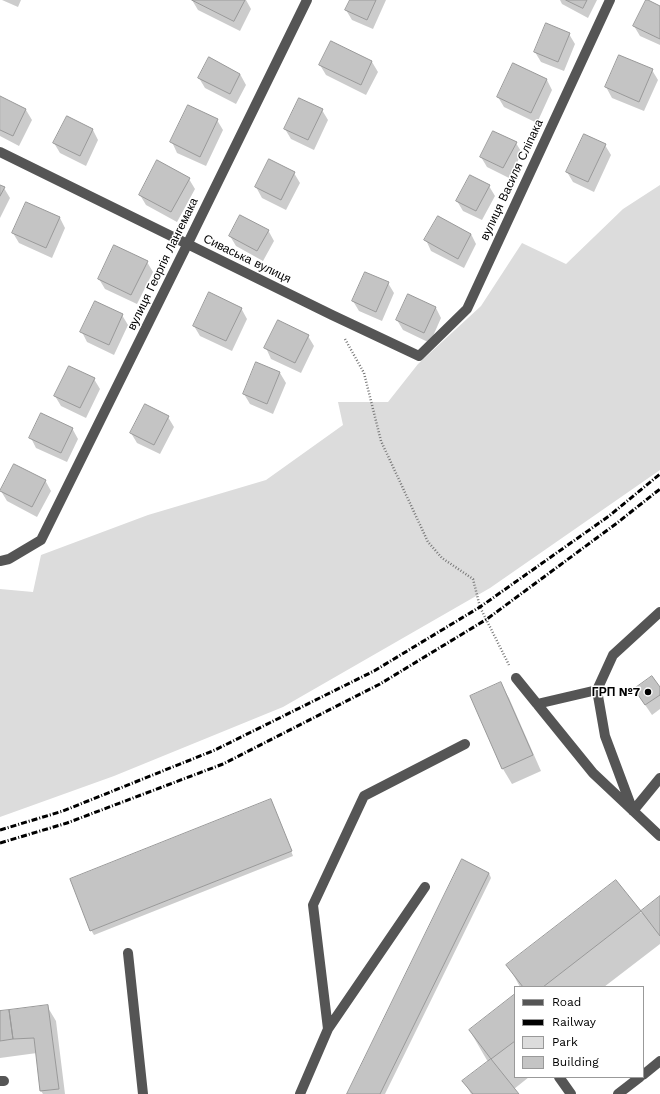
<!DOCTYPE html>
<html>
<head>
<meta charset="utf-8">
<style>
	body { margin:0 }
	#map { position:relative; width:660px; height:1094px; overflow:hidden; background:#fff; font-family:"Work Sans",sans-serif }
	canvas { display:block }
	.legend { position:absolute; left:514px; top:986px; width:130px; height:92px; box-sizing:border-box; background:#fff; border:1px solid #999; margin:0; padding:5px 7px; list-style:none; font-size:12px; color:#000 }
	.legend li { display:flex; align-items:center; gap:8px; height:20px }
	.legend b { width:20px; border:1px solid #999 }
</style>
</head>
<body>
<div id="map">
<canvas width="660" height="1094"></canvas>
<ul class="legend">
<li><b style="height:5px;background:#555"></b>Road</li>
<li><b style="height:5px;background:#000"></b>Railway</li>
<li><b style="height:11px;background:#dcdcdc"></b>Park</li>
<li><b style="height:11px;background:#c4c4c4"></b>Building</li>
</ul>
</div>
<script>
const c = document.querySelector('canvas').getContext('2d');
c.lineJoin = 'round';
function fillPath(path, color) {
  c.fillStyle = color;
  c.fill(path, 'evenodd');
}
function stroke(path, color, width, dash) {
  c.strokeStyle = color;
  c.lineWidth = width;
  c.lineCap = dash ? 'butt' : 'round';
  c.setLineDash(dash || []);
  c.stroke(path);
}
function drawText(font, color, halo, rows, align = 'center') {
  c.font = font + ' "Work Sans",sans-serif';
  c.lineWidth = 3;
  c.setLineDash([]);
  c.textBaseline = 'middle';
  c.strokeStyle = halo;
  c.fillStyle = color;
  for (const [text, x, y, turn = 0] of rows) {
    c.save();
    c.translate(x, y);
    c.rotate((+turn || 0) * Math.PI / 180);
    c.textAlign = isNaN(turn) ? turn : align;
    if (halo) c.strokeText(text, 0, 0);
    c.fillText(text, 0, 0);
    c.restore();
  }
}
const green = new Path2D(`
	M660,185V470L490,588L283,707L114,776L0,817V589L33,592L41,555L148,515L266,480L343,425L338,402H388L418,364L481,306L522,243L566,264L623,209Z`);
const shadow = new Path2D(`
	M2,0H21L18,7Z
	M192,0H246L251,9L240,31L198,10Z
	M351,0H386L373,29L352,20L346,10Z
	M560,0H597L588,18L562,4Z
	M660,7V45L640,36L634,26Z
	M569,34L575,44L564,71L541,62L535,52Z
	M331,42L372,62L378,72L366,95L326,75L320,65Z
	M514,64L547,80L552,90L537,123L504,107L498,97Z
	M652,70L658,80L644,111L612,98L606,87Z
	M240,74L246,85L236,104L205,88L199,78Z
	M0,97L26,110L32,120L19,146L0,136Z
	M322,110L328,120L314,150L291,139L285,129Z
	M67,117L93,130L98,140L86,166L60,153L54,143Z
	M217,120L223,130L206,166L177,153L172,142Z
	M516,143L522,153L509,178L487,167L481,157Z
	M605,145L611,155L594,192L573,182L567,172Z
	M294,173L300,183L286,210L262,198L256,187Z
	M189,179L195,189L177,222L146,205L140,195Z
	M0,186L4,188L10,198L0,218Z
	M489,186L495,196L482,220L463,211L457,201Z
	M60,218L65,228L52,258L19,243L13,233Z
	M268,230L274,241L263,261L236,246L230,236Z
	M471,234L476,244L464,268L431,251L426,240Z
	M147,262L153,272L137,304L105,289L99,279Z
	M388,283L394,293L382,321L359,311L353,301Z
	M409,295L436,308L441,318L430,343L403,330L397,320Z
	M241,308L247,319L232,351L200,336L194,326Z
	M122,315L128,325L114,355L87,342L82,332Z
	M308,336L314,346L301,373L271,359L266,348Z
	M280,373L286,383L273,414L250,404L244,394Z
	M94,379L100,389L86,418L61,406L55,396Z
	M168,417L174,427L160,454L137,443L131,433Z
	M72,428L78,439L67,462L36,448L31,438Z
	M45,480L51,491L37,517L7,501L1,491Z
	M500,683L509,698L541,771L512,784L503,769L471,696Z
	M660,689V709L652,715L635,690Z
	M273,805L293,856L94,935L91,930Z
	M489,873L491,878L385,1094H348Z
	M616,881L641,913L660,897V944L604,987H520L508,965Z
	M515,995V1077H529L514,1089L518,1094H471L464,1081L488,1062L470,1031Z
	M47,1006L56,1021L65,1094H43L41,1091L37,1053L0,1058V1012Z`);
const building = new Path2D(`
	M192,0H245L234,21Z
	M350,0H376L367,20L345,10Z
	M566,0H587L583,8Z
	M646,0H648L660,6V39L633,26Z
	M546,23L570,33L558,62L534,52Z
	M331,41L372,61L361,85L319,65Z
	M619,55L653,69L639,102L605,87Z
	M209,57L240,74L230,94L198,78Z
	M513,63L547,79L531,113L497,97Z
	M0,96L26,109L13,136L0,130Z
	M299,98L323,109L308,140L284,129Z
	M188,105L218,119L200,157L170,142Z
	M67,116L93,129L80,156L53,143Z
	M493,131L517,142L503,168L480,157Z
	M584,134L606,144L588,182L566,172Z
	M269,159L295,172L281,200L255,187Z
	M157,160L190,178L171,212L139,195Z
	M470,175L490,185L476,211L456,201Z
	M0,185L5,187L0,196Z
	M26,202L60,217L46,248L12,233Z
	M240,215L269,230L257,251L229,236Z
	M438,216L471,234L458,259L424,240Z
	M114,245L148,261L131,295L98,279Z
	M365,272L389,282L376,312L352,301Z
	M209,292L242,308L226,341L193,326Z
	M408,294L436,307L424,333L396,320Z
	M95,301L123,314L109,345L80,332Z
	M278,320L309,335L295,363L264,348Z
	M256,362L280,372L267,404L243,394Z
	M69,366L95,378L80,408L54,396Z
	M145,404L169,416L154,445L130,433Z
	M41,413L73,428L61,453L29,438Z
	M14,464L46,480L32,507L0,491Z
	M652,676L660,687V695L645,705L634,689Z
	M501,682L533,755L502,769L470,696Z
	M271,799L292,851L90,931L70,879Z
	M462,859L489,873L380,1094H347Z
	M616,880L641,911L543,987H523L506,965Z
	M660,896V936L641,911Z
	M515,994V1041L491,1059L469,1030Z
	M48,1005L59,1089L40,1091L34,1038L13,1039L9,1010Z
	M9,1010L13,1039L0,1041V1011Z
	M491,1059L519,1094H473L462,1081Z`);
const path = new Path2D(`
	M345,339L364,373L381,441L428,542L442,558L473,579L480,607L509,665`);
const minor = new Path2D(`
	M0,152L332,315L419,356L467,309L610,0
	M0,561L9,559L41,540L187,245L307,0
	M516,678L593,773L660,836
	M537,704L597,690
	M633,811L605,736L597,690L613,655L660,612
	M633,811L660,778
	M128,953L143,1094
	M328,1029L313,905L364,796L465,744
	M643,1075L660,1061
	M559,1077L571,1094
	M0,1081H4
	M300,1094L328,1029L425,887
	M618,1094L640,1077`);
const rail = new Path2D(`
	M0,830L63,811L215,750L374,671L480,607L609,516L660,474
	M0,843L67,823L223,764L380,684L487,619L617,523L660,489`);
const markers = [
	[648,692,4,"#000"]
];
const streetNames = [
	["вулиця Василя Сліпака",512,180,-65],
	["Сиваська вулиця",247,259,26],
	["вулиця Георгія Лангемака",163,264,-64]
];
const poiNames = [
	["ГРП №7",640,692]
];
fillPath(green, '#dcdcdc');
fillPath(shadow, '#0003');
fillPath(building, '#c4c4c4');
stroke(building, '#999', 1);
stroke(path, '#777', 2.5, [1, 2]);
stroke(minor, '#555', 10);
stroke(rail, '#000', 3, [6, 2, 1, 2]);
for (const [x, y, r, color] of markers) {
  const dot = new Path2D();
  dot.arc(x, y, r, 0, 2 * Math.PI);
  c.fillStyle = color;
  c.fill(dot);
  stroke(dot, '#fff', 1.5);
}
drawText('12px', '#000', '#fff', streetNames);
drawText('bold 12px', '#000', '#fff', poiNames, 'right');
</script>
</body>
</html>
